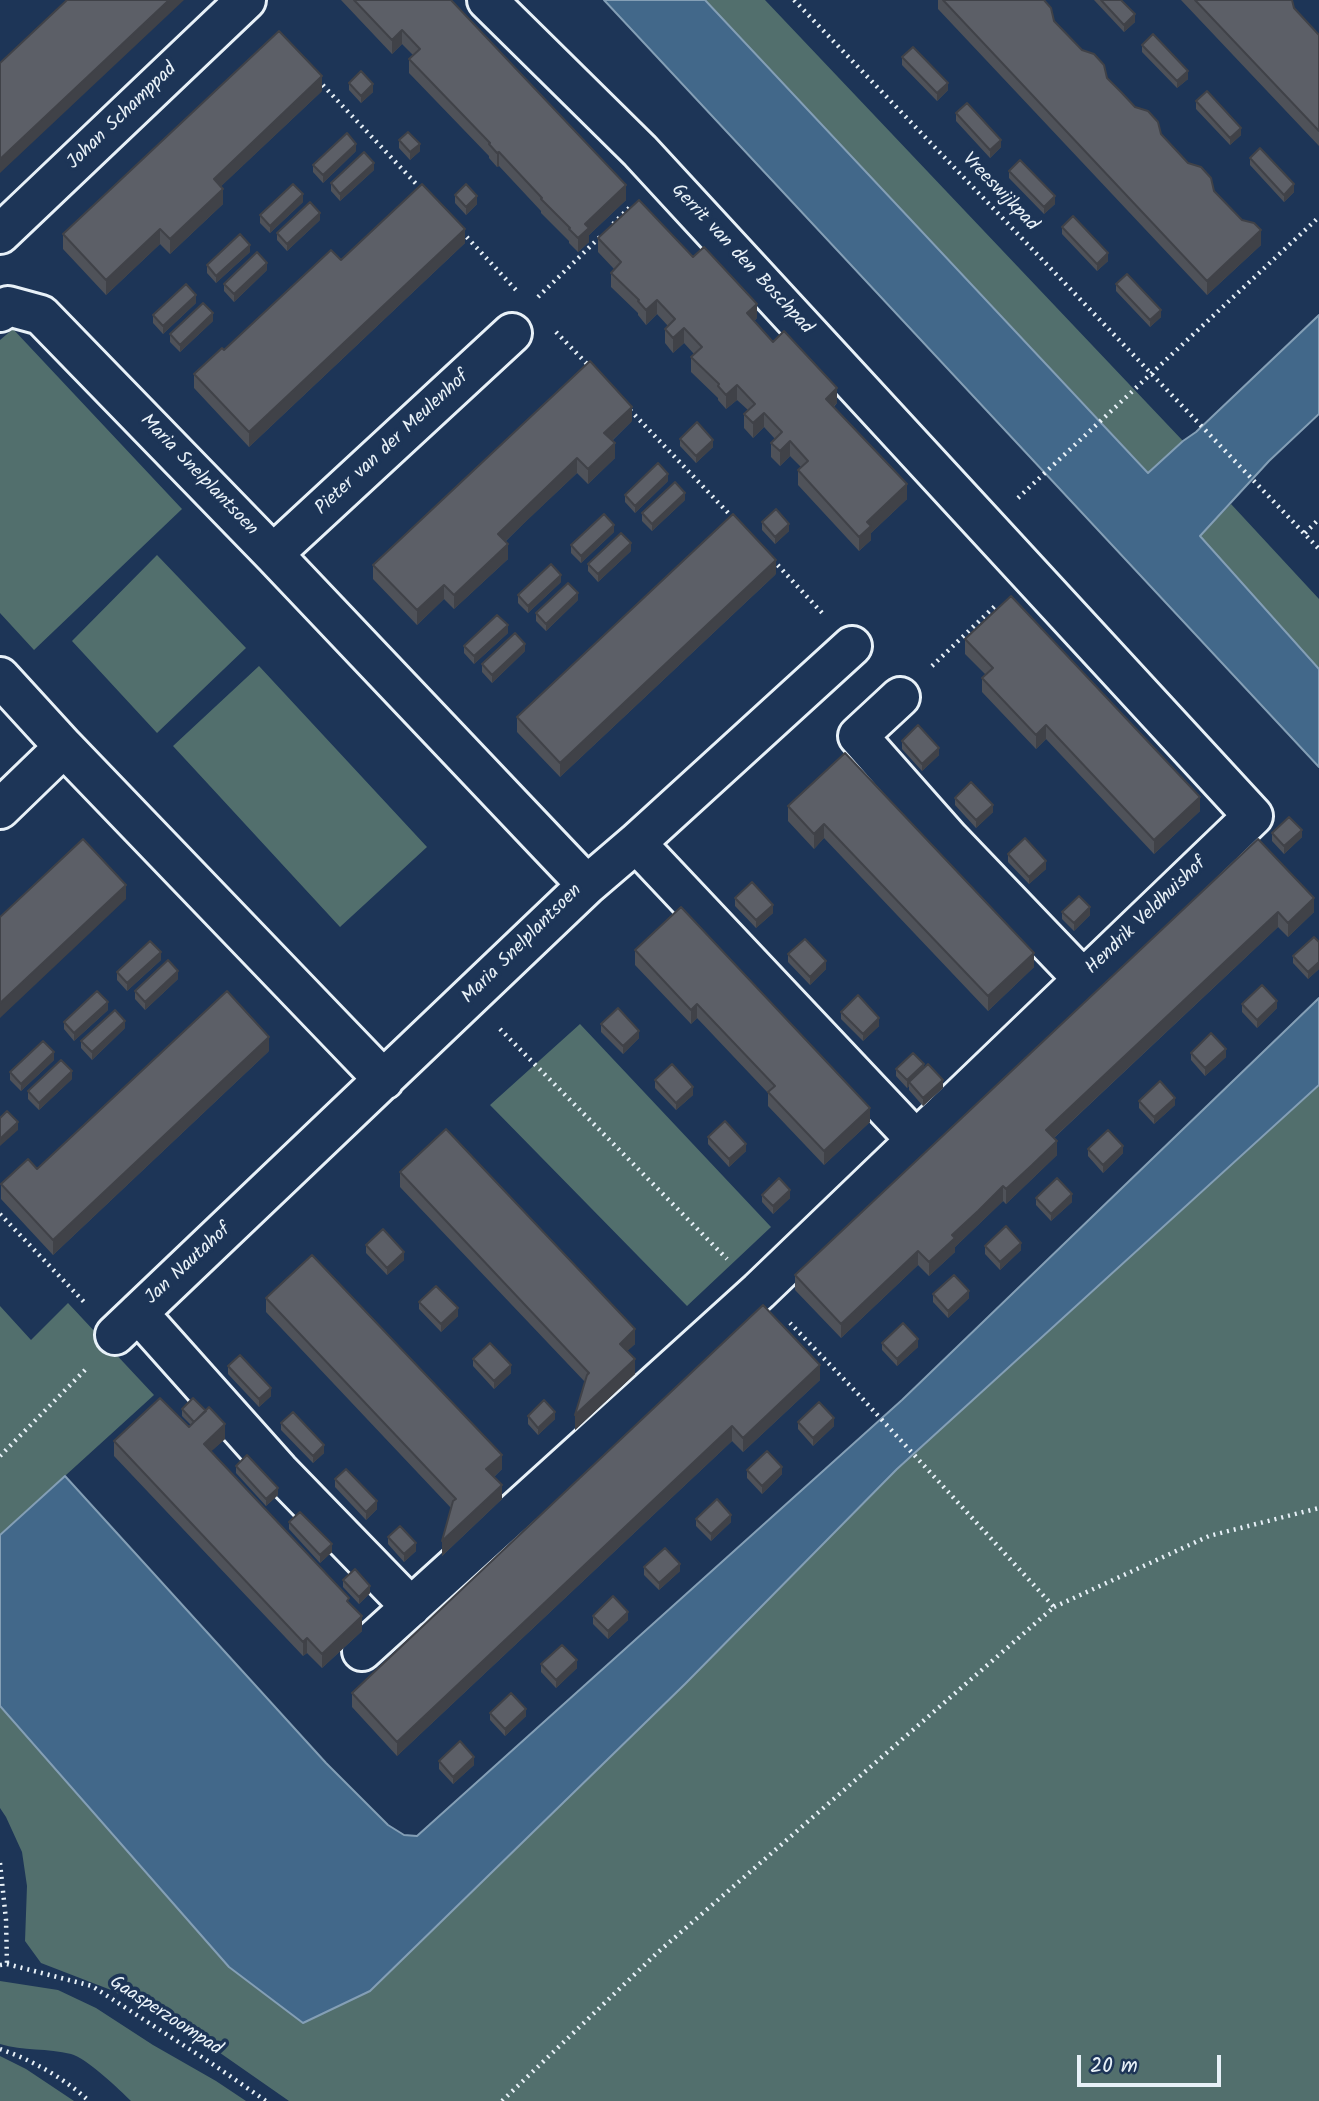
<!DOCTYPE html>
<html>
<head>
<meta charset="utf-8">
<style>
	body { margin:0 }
	#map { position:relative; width:1319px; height:2101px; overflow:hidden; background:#1d3557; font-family:Kalam,sans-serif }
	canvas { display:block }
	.scale { position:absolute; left:1077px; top:2055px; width:144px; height:32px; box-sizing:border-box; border:4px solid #e8f1f8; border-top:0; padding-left:9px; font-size:21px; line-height:24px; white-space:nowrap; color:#e8f1f8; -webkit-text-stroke:5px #1d3557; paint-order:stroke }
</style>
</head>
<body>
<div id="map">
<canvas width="1319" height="2101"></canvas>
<div class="scale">20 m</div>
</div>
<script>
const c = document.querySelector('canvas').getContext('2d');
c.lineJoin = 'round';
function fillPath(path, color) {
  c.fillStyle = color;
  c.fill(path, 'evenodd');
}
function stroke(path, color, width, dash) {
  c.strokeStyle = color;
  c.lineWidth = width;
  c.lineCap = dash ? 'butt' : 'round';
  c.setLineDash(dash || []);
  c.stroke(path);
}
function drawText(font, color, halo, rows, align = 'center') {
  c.font = font + ' Kalam,sans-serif';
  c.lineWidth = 7;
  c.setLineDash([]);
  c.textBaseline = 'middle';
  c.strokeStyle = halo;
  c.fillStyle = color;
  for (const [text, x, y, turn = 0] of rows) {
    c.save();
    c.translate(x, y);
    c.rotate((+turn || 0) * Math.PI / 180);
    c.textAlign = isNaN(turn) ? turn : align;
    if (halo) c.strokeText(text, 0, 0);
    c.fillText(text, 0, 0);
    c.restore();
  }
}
const green = new Path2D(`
	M705,0H765L1183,441L1149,473Z
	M13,329L182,509L34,650L0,613V340Z
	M1231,504L1319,599V669L1200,536Z
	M157,555L246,648L157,733L72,641Z
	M259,666L427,847L340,927L173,746Z
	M580,1024L771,1227L687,1306L490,1105Z
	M1319,1085V2101H289L180,2025L111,1990L41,1963L25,1941L27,1886L22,1852L6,1817L0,1808V1706L229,1967L303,2023L370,1991L685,1684L897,1469Z
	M68,1303L154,1395L0,1535V1306L31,1340Z
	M0,1981L58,1990L96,2008L153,2045L216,2081L246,2101H131C120,2090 85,2057 71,2054C48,2048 23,2051 0,2044Z
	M0,2056L26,2069L74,2101H0Z`);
const water = new Path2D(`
	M604,0H705L1148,473L1183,441L1196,432L1319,315V414L1269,461L1200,536L1319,669V767Z
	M1319,998V1085L897,1469L685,1684L370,1991L303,2023L229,1967L0,1706V1535L65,1476L326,1763L388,1825L404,1835L417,1836L902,1400Z`);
const path = new Path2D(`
	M794,0L1319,549
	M318,80L422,190
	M613,224L632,205
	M462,232L516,290
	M538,297L602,235
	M556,332L591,368
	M630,410L733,518
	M1018,498L1319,217
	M1305,533L1319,519
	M773,560L824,615
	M932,666L996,605
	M500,1029L727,1259
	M0,1214L85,1303
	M0,1456L88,1367
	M1054,1607L1209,1536L1319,1508
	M0,1863L6,1920L7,1964
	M0,1965L7,1964L92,1986L214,2065L266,2101
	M0,2049C32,2060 64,2078 89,2101
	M502,2101L657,1953L1054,1607L860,1396L790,1323`);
const street = new Path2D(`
	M0,234L246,0
	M0,312L8,306L41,315L273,554L587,885
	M273,554L512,333
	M0,677L64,747L384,1080
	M900,697L858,736L950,840L1083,979
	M0,809L64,747
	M636,843L916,1140
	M138,1313L279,1471L411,1607
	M115,1335L587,885L636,843L852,646
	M362,1651L759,1291L1253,816L640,151L487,0`);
const wall = new Path2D(`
	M341,0H451L626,200L589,235V242L578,252L569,243V241L541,213V211L499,166L497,167L489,158V156L409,73V59L413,55L402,44L392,54Z
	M938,0H1044L1054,21L1214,191L1261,245L1207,295L938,9Z
	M1094,0H1121L1135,22L1124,32Z
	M1181,0H1292L1294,8L1319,35V146Z
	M1142,45L1188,79L1177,88L1142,52Z
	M902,57L948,90L937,101L902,65Z
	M349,83L373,92L361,103L349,90Z
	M322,91L221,186L223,204L170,254L160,244L106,295L63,249V234Z
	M1196,101L1241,135L1230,145L1196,109Z
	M956,113L1001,147L990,158L956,121Z
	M399,140L420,151L410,160L399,148Z
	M356,151L323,183L313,172V165Z
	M1250,158L1294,192L1284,202L1250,165Z
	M374,170L340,201L331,191V183Z
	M1009,171L1055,204L1044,214L1009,178Z
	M455,195L477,204L466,215L455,203Z
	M303,202L270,233L260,223V215Z
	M320,220L287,251L277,240V233Z
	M1062,227L1108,261L1097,271L1062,234Z
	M598,238L693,257L757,318L754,321L773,342L837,403L834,407L907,499L871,533V540L859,551L798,485V470L801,467L790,456L780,466L771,457V443L775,439L764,427L753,438L744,428V414L748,410L737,400L726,409L718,400V398L691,372V357L694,354L684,343L673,353L665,343V329L668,326L657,314L646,325L638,315V313L611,287V273L614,269L598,252Z
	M465,243L249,447L194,388V374L341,260Z
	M250,252L216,283L207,273V265Z
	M267,270L234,302L224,291V284Z
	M1116,284L1161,317L1150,327L1116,291Z
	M196,303L163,334L153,323V315Z
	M213,321L180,352L170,342V334Z
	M632,421L612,441L615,458L588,484L577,473L524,523L505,542L508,559L454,609L444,599L417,625L373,579V565Z
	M680,439L713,447L696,463L680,446Z
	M668,481L635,513L625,502V495Z
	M685,500L652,531L642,521V513Z
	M762,522L789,531L775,544L762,530Z
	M614,532L581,563L571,553V545Z
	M631,551L598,582L588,571V564Z
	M776,574L560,777L517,732V717Z
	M561,582L528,613L518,603V595Z
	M578,600L546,631L536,621V613Z
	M508,633L474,664L464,653V646Z
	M965,639L1200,811L1154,854L1046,739L1036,749L982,692V678L986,675L965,654Z
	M525,651L492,683L482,672V664Z
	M902,741L939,755L922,771L902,749Z
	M845,753L1034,967L988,1011L824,838L814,849L788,821V806Z
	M955,798L993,812L976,828L955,805Z
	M1272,833L1302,837L1284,854L1272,841Z
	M1258,839L1314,912L1288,937L1278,927L1054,1138L1057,1155L1006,1204L1003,1201L978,1225L955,1247V1252L929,1276L918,1265L841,1338L795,1290V1275Z
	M1008,854L1046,869L1029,884L1008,862Z
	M735,898L773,913L756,928L735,906Z
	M1062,912L1090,915L1074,931L1062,919Z
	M1319,942V969L1308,979L1293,963V956Z
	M635,950L870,1122L824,1165L768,1106V1093L697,1018L691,1024L635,965Z
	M788,954L826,969L810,985L788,962Z
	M161,960L127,991L117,980V972Z
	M178,979L145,1010L135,999V991Z
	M1242,1004L1277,1008L1257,1028L1242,1012Z
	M108,1010L74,1041L64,1029V1022Z
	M841,1012L879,1026L863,1041L841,1019Z
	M601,1024L639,1038L623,1054L601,1032Z
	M125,1028L92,1060L81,1048V1041Z
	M269,1051L53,1255L1,1199V1184L37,1169Z
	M1191,1053L1226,1057L1205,1076L1191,1060Z
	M54,1060L21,1091L10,1080V1072Z
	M896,1069H924L943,1088L923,1106L909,1090V1086L907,1088L896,1076Z
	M72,1079L39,1110L28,1099V1091Z
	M655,1080L693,1095L676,1110L655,1088Z
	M1139,1101L1175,1105L1154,1124L1139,1108Z
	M708,1137L746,1151L729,1167L708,1144Z
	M1088,1149L1123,1153L1103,1173L1088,1156Z
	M400,1172L635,1344L627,1351L635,1374L575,1430L585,1382L400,1187Z
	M762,1195L790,1198L773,1214L762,1202Z
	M1036,1198L1072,1202L1051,1221L1036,1205Z
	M366,1245L404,1260L387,1275L366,1253Z
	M985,1246L1021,1250L1000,1270L985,1254Z
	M933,1294L969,1298L948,1318L933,1302Z
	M266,1298L502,1469L494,1477L502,1499L442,1556L451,1508L266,1312Z
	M419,1302L458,1316L441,1332L419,1309Z
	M763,1305L820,1380L743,1452L732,1441L397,1756L352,1707V1693Z
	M882,1343L918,1347L897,1366L882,1350Z
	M473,1359L511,1373L494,1389L473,1366Z
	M228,1366L271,1396L259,1407L228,1374Z
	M182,1409L225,1439L211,1451L349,1603L362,1631L322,1668L307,1653L303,1656L114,1456V1441L189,1427L191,1425L182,1416Z
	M528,1416L555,1419L538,1435L528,1424Z
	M798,1422L834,1426L813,1446L798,1429Z
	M281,1423L324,1453L313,1463L281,1430Z
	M236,1466L278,1495L266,1506L236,1473Z
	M747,1470L782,1474L762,1494L747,1478Z
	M335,1479L377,1509L366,1520L335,1487Z
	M696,1519L731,1522L711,1541L696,1526Z
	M289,1522L332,1552L320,1563L289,1529Z
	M388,1537L416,1551L404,1562L388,1544Z
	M644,1567L680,1571L659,1590L644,1575Z
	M343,1580L370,1593L359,1604L343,1587Z
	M593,1616L628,1620L608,1639L593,1624Z
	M541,1664L577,1668L556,1688L541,1672Z
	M490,1713L526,1716L505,1736L490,1720Z
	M439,1761L474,1765L453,1784L439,1769Z`);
const shadedWall = new Path2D(`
	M169,0H184L0,173V159Z
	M1135,14V22L1124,32V25Z
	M402,30V44L392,54V40Z
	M1188,71V79L1177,88V81Z
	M322,76V91L214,193V179Z
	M948,83V90L937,101V93Z
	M373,84V92L361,103V96Z
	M1241,128V135L1230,145V138Z
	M1001,140V147L990,158V150Z
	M356,144V151L323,183V175Z
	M420,144V151L410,160V152Z
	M499,152V166L497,167V153Z
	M374,163V170L340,201V194Z
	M1294,184V192L1284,202V195Z
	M626,185V200L589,235V242L578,252V238L585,224Z
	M223,189V204L170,254V239Z
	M303,194V202L270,233V226Z
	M477,196V204L466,215V207Z
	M1055,196V204L1044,214V207Z
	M320,213V220L287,251V244Z
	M160,229V244L106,295V280Z
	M465,229V243L249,447V432Z
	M1261,230V245L1207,295V281Z
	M250,245V252L216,283V276Z
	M1108,253V261L1097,271V264Z
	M267,263V270L234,302V294Z
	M196,295V303L163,334V326Z
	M657,300V314L646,325V310Z
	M757,304V318L747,328V313Z
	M1161,310V317L1150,327V320Z
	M213,313V321L180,352V345Z
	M684,328V343L673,353V338Z
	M737,385V400L726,409V395Z
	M837,388V403L826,413V399Z
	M632,407V421L604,448V433Z
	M764,413V427L753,438V423Z
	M713,440V447L696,463V456Z
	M790,441V456L780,466V451Z
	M615,443V458L588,484V469Z
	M577,458V473L498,548V534Z
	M668,474V481L635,513V506Z
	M907,484V499L871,533V540L859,551V537L867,522Z
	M685,493V500L652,531V524Z
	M789,524V531L775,544V537Z
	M614,525V532L581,563V556Z
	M631,543V551L598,582V574Z
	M508,544V559L454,609V595Z
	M776,560V574L560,777V763Z
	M561,575V582L528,613V606Z
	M444,585V599L417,625V610Z
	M578,593V600L546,631V624Z
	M508,625V633L474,664V656Z
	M525,644V651L492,683V675Z
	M1046,725V739L1036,749V735Z
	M939,748V755L922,771V764Z
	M1200,797V811L1154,854V840Z
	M993,805V812L976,828V820Z
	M824,824V838L814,849V834Z
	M1302,830V837L1284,854V846Z
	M1046,861V869L1029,884V877Z
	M126,885V899L0,1018V1003Z
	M1314,898V912L1288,937V923Z
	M773,905V913L756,928V920Z
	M1090,907V915L1074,931V923Z
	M1278,912V927L1046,1145V1130Z
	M161,952V960L127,991V983Z
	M1034,953V967L988,1011V996Z
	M826,961V969L810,985V977Z
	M1319,962V969L1308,979V972Z
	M178,971V979L145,1010V1002Z
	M1277,1001V1008L1257,1028V1020Z
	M108,1002V1010L74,1041V1033Z
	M697,1004V1018L691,1024V1010Z
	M879,1018V1026L863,1041V1034Z
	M125,1021V1028L92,1060V1052Z
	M639,1031V1038L623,1054V1046Z
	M269,1037V1051L53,1255V1240Z
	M1226,1049V1057L1205,1076V1068Z
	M54,1052V1060L21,1091V1084Z
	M924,1064V1072L909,1082V1086L907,1088V1080Z
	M72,1071V1079L39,1110V1103Z
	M943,1080V1088L923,1106V1098Z
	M693,1087V1095L676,1110V1103Z
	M1175,1098V1105L1154,1124V1117Z
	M870,1108V1122L824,1165V1151Z
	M18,1122V1130L0,1146V1139Z
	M1057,1141V1155L1006,1204V1189Z
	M746,1144V1151L729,1167V1159Z
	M1123,1146V1153L1103,1173V1165Z
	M1003,1186V1201L955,1247V1252L929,1276V1262L952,1235Z
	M790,1190V1198L773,1214V1206Z
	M1072,1194V1202L1051,1221V1214Z
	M1021,1243V1250L1000,1270V1262Z
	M918,1251V1265L841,1338V1324Z
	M404,1252V1260L387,1275V1268Z
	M969,1291V1298L948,1318V1311Z
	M458,1308V1316L441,1332V1324Z
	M635,1329V1344L620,1358V1344Z
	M918,1339V1347L897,1366V1359Z
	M635,1359V1374L575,1430V1415Z
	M511,1365V1373L494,1389V1381Z
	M820,1365V1380L743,1452V1438Z
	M271,1388V1396L259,1407V1399Z
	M555,1412V1419L538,1435V1428Z
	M834,1418V1426L813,1446V1438Z
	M225,1424V1439L204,1458V1444Z
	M732,1426V1441L397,1756V1742Z
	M324,1445V1453L313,1463V1456Z
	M502,1455V1469L486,1484V1469Z
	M782,1467V1474L762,1494V1486Z
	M502,1485V1499L442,1556V1541Z
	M278,1488V1495L266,1506V1499Z
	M377,1501V1509L366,1520V1512Z
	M731,1515V1522L711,1541V1534Z
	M416,1543V1551L404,1562V1554Z
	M332,1544V1552L320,1563V1555Z
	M680,1564V1571L659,1590V1583Z
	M370,1586V1593L359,1604V1597Z
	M628,1612V1620L608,1639V1631Z
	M362,1616V1631L322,1668V1654Z
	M307,1638V1653L303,1656V1642Z
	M577,1660V1668L556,1688V1680Z
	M526,1709V1716L505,1736V1729Z
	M474,1757V1765L453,1784V1777Z`);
const building = new Path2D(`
	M67,0H169L0,159V63Z
	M354,0H451L626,185L585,224L589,228L578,238L569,229L570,228L541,199L542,198L499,152L497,153L489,144L490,143L409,59L420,49L402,30L392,40Z
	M943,0H1044L1051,8L1054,21L1082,50L1094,54L1104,65L1107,78L1121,92L1135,107L1148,111L1158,122L1161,134L1188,163L1201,167L1211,178L1214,191L1242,220L1254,223L1261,230L1207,281Z
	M1101,0H1121L1135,14L1124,25Z
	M1195,0H1292L1294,8L1319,35V131Z
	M279,31L322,76L214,179L223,189L170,239L160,229L106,280L63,234Z
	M1153,34L1188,71L1177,81L1142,45Z
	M913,47L948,83L937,93L902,57Z
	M361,71L373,84L361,96L349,83Z
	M1207,91L1241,128L1230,138L1196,101Z
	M967,103L1001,140L990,150L956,113Z
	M408,132L420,144L410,152L399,140Z
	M347,133L356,144L323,175L313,165Z
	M1260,148L1294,184L1284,195L1250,158Z
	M364,152L374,163L340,194L331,183Z
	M1020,160L1055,196L1044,207L1009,171Z
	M293,184L303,194L270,226L260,215Z
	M422,184L465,229L249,432L194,374L222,348L224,350L331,250L341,260Z
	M466,184L477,196L466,207L455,195Z
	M639,200L693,257L704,247L757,304L747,313L773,342L784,331L837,388L826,399L907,484L867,522L871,526L859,537L798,470L808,461L790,441L780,451L771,443L782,432L764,413L753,423L744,414L755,404L737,385L726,395L718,386L719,384L691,357L702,347L684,328L673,338L665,329L675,319L657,300L646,310L638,301L639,300L611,273L621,262L598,238Z
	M310,202L320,213L287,244L277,233Z
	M1073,216L1108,253L1097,264L1062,227Z
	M240,234L250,245L216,276L207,265Z
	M257,252L267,263L234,294L224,284Z
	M1127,274L1161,310L1150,320L1116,284Z
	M186,284L196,295L163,326L153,315Z
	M203,303L213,313L180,345L170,334Z
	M590,361L632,407L604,433L615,443L588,469L577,458L524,509L498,534L508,544L454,595L444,585L417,610L373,565Z
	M697,422L713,440L696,456L680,439Z
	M658,463L668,474L635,506L625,495Z
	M675,482L685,493L652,524L642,513Z
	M776,509L789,524L775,537L762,522Z
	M604,514L614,525L581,556L571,545Z
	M733,514L776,560L560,763L517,717Z
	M621,533L631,543L598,574L588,564Z
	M551,564L561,575L528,606L518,595Z
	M568,583L578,593L546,624L536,613Z
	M1011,596L1200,797L1154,840L1046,725L1036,735L982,678L993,668L965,639Z
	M497,615L508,625L474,656L464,646Z
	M515,633L525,644L492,675L482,664Z
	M918,725L939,748L922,764L902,741Z
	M845,753L1034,953L988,996L824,824L814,834L788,806Z
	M971,782L993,805L976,820L955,798Z
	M1289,817L1302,830L1284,846L1272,833Z
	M1025,838L1046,861L1029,877L1008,854Z
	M83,839L126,885L0,1003V917Z
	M1258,839L1314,898L1288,923L1278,912L1046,1130L1057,1141L1031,1166L1006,1189L1003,1186L978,1211L952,1235L955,1238L929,1262L918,1251L841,1324L795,1275Z
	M752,882L773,905L756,920L735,898Z
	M1079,896L1090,907L1074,923L1062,912Z
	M681,907L870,1108L824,1151L768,1092L775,1086L697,1004L691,1010L635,950Z
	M1314,937L1319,942V962L1308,972L1293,956Z
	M805,939L826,961L810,977L788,954Z
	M150,941L161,952L127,983L117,972Z
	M168,960L178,971L145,1002L135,991Z
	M1262,985L1277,1001L1257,1020L1242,1004Z
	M97,991L108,1002L74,1033L64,1022Z
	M227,991L269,1037L53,1240L1,1184L28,1159L37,1169Z
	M858,995L879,1018L863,1034L841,1012Z
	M618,1008L639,1031L623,1046L601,1024Z
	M115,1010L125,1021L92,1052L81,1041Z
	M1211,1033L1226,1049L1205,1068L1191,1053Z
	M43,1041L54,1052L21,1084L10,1072Z
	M913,1053L924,1064L907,1080L896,1069Z
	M61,1060L72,1071L39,1103L28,1091Z
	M672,1064L693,1087L676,1103L655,1080Z
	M928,1064L943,1080L923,1098L909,1082Z
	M1160,1081L1175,1098L1154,1117L1139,1101Z
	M7,1111L18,1122L0,1139V1118Z
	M725,1121L746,1144L729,1159L708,1137Z
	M446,1129L635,1329L620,1344L635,1359L575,1415L587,1375L589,1373L400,1172Z
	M1108,1130L1123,1146L1103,1165L1088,1149Z
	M779,1178L790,1190L773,1206L762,1195Z
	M1057,1178L1072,1194L1051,1214L1036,1198Z
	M1006,1226L1021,1243L1000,1262L985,1246Z
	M383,1229L404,1252L387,1268L366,1245Z
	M312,1255L502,1455L486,1469L502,1485L442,1541L453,1501L456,1499L266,1298Z
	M954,1275L969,1291L948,1311L933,1294Z
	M436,1286L458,1308L441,1324L419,1302Z
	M763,1305L820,1365L743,1438L732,1426L397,1742L352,1693Z
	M903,1323L918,1339L897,1359L882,1343Z
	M490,1343L511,1365L494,1381L473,1359Z
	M240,1355L271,1388L259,1399L228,1366Z
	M160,1398L189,1427L209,1407L225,1424L204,1444L349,1598L347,1601L362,1616L322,1654L307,1638L303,1642L114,1441Z
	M193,1398L206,1411L194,1422L182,1409Z
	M544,1400L555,1412L538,1428L528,1416Z
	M819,1402L834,1418L813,1438L798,1422Z
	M293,1412L324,1445L313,1456L281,1423Z
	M767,1451L782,1467L762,1486L747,1470Z
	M247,1455L278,1488L266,1499L236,1466Z
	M346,1469L377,1501L366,1512L335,1479Z
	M717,1499L731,1515L711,1534L696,1519Z
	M300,1512L332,1544L320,1555L289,1522Z
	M400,1526L416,1543L404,1554L388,1537Z
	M665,1548L680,1564L659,1583L644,1567Z
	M355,1569L370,1586L359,1597L343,1580Z
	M613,1596L628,1612L608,1631L593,1616Z
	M562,1645L577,1660L556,1680L541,1664Z
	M511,1693L526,1709L505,1729L490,1713Z
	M460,1741L474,1757L453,1777L439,1761Z`);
const streetNames = [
	["Johan Schamppad",123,117,-44],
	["Vreeswijkpad",999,193,46],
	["Gerrit van den Boschpad",741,260,47],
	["Pieter van der Meulenhof",393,444,-43],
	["Maria Snelplantsoen",198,476,46],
	["Hendrik Veldhuishof",1147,917,-44],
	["Maria Snelplantsoen",523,945,-45],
	["Jan Nautahof",189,1265,-43],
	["Gaasperzoompad",165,2017,33]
];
fillPath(green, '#526f6d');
fillPath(water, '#42688a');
stroke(water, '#849fb6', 2);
stroke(street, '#e8f1f8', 44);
stroke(path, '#e8f1f8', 4.5, [2, 5]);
stroke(street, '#1d3557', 38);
fillPath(wall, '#4f5259');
fillPath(shadedWall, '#404248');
fillPath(building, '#5c5f67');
stroke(building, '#404248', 2);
drawText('19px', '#e8f1f8', '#1d3557', streetNames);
</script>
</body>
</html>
